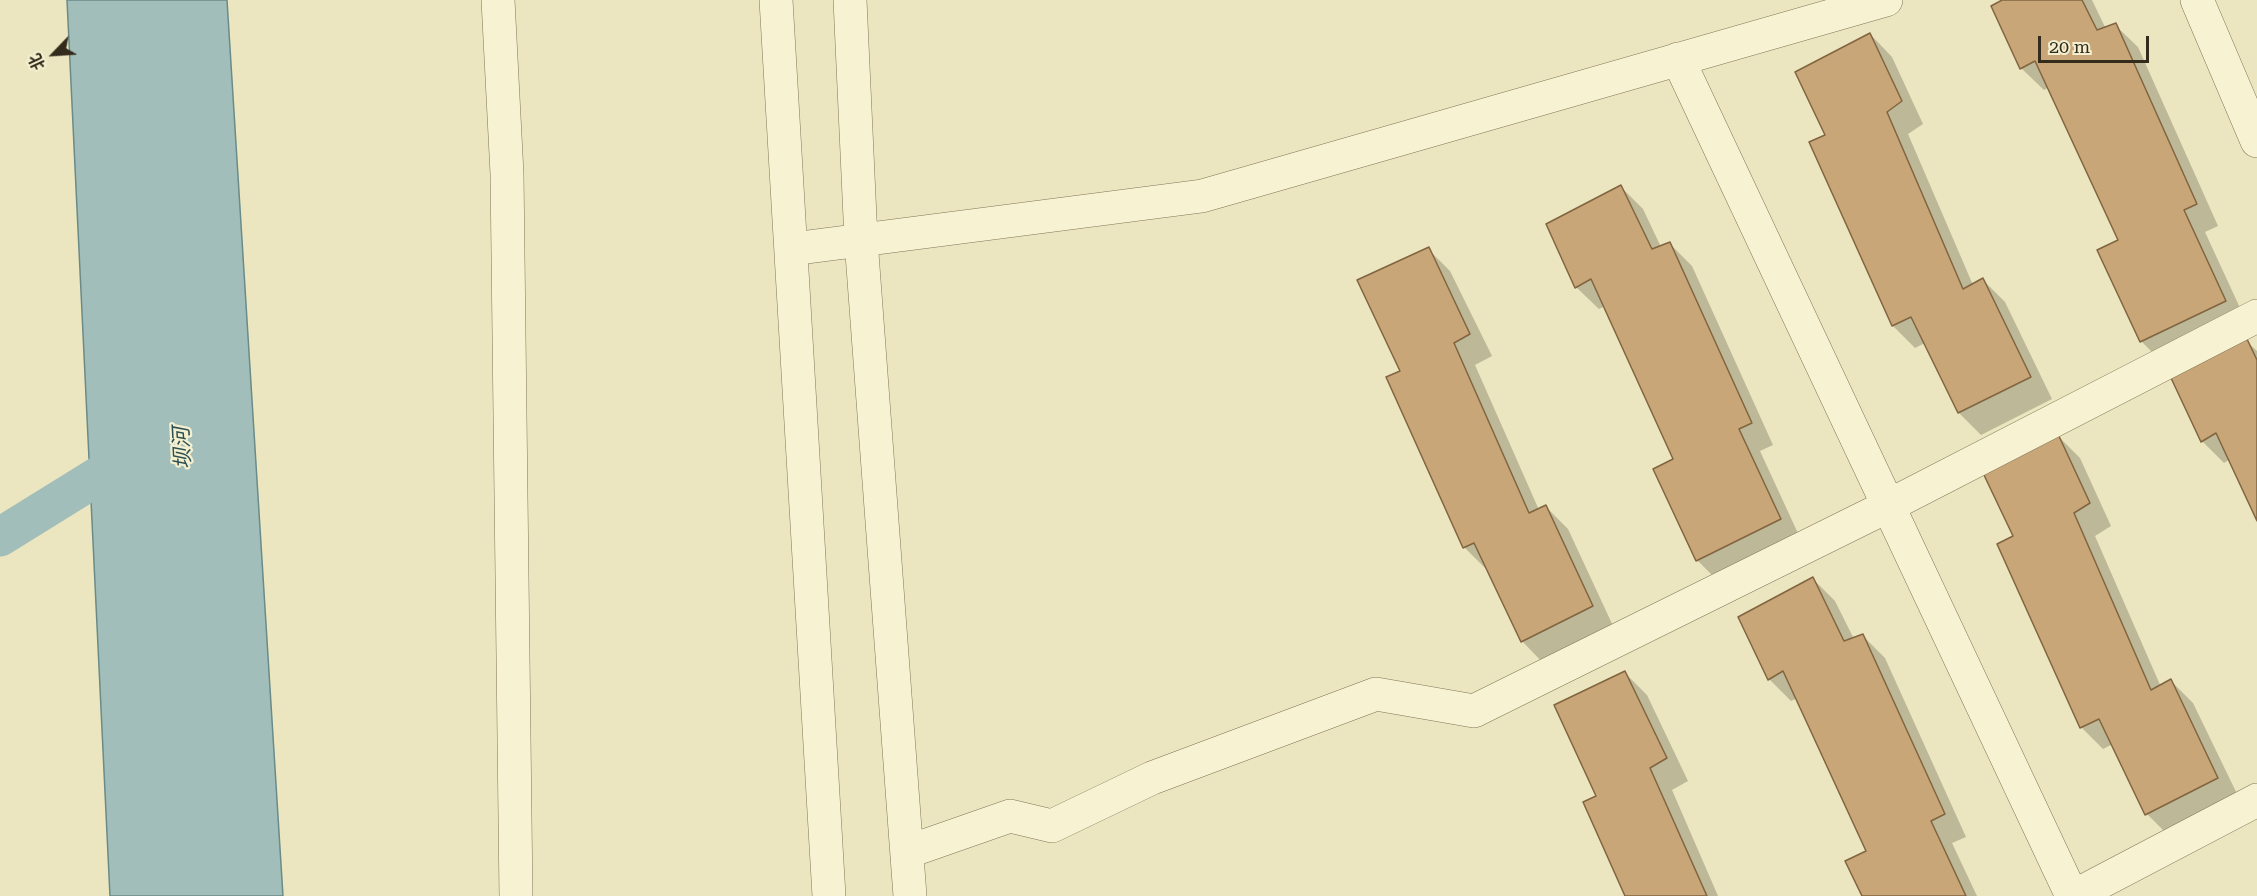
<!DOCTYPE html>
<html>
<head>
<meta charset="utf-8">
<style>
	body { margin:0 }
	#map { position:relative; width:2257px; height:896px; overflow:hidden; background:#ebe6bf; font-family:"Roboto Serif","Noto Sans SC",serif }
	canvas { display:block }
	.north { position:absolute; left:24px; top:24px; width:60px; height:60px; -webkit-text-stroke:4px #f3efcf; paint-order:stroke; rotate:245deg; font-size:16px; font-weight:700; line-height:24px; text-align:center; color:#332b1c }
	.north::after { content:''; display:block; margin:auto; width:21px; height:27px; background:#332b1c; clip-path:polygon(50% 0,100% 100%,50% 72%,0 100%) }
	.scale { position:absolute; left:2038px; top:36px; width:111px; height:27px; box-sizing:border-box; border:3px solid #332b1c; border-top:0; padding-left:8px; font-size:18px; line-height:21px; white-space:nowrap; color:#332b1c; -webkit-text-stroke:4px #f3efcf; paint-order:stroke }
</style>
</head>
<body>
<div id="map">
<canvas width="2257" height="896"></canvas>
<div class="north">北</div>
<div class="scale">20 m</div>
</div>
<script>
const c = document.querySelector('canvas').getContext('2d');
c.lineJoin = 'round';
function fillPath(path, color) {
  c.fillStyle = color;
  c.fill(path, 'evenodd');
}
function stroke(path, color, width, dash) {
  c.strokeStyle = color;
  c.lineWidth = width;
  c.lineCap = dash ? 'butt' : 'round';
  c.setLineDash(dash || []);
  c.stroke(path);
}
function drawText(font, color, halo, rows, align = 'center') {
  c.font = font + ' "Roboto Serif","Noto Sans SC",serif';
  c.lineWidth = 4.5;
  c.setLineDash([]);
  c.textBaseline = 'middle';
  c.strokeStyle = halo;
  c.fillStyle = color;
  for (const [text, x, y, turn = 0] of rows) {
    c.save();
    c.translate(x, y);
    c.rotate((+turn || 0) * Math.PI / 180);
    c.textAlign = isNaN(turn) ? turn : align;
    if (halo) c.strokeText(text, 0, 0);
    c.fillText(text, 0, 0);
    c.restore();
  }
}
const water = new Path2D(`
	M67,0H227L283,896H110Z`);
const shadow = new Path2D(`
	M2005,0H2092L2106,29L2115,25L2138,47L2218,226L2205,232L2247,323L2164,364L2141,341L2099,251L2120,241L2049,87L2044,90L2021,68Z
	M1870,34L1892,57L1923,124L1908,134L1973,285L1983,280L2005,302L2052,399L1981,435L1959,413L1925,343L1915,348L1893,326L1811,143L1827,135Z
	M1621,187L1643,209L1661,247L1670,244L1692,266L1773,445L1760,451L1802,542L1719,582L1697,560L1675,460L1605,306L1599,309L1576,287Z
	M1428,249L1450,271L1492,356L1475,365L1539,510L1546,507L1568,529L1614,628L1544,664L1522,641L1487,570L1464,547L1388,378L1402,372Z
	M2246,341L2257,351V518L2230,459L2224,463L2202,441Z
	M2058,436L2080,458L2111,526L2095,536L2161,687L2171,681L2193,703L2240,800L2169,836L2147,814L2113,744L2103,749L2081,727L2015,537Z
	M1813,579L1835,601L1854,639L1863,636L1885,658L1966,837L1952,843L1977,896H1863L1868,852L1797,698L1791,701L1769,679Z
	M1625,673L1647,695L1688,781L1672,790L1718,896H1626L1598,796Z`);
const canal = new Path2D(`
	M0,537L137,452`);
const building = new Path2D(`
	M2002,0H2082L2097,30L2116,23L2197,204L2184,210L2226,301L2140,342L2097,250L2118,240L2035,61L2020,69L1991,6Z
	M1870,33L1902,101L1887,112L1963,289L1983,278L2031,377L1958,413L1911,317L1892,326L1809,142L1825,135L1795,72Z
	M1621,185L1652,249L1670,242L1752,423L1739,429L1781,519L1696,561L1653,469L1673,459L1591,279L1575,288L1546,224Z
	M1429,247L1470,334L1454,343L1529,513L1546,505L1593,606L1521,642L1474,543L1463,548L1386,377L1400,371L1357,280Z
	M2247,339L2257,360V521L2216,433L2201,442L2171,378Z
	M2058,434L2090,503L2074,513L2151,690L2171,679L2218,778L2145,815L2099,719L2080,728L1997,544L2013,536L1983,473Z
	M1813,577L1844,641L1863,634L1945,814L1931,821L1966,896H1862L1845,861L1866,851L1783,671L1768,680L1738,617Z
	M1625,671L1667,758L1650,768L1707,896H1625L1583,802L1596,796L1554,705Z`);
const minor = new Path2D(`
	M498,0L507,174L516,896
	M776,0L829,896
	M850,0L861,240L910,896
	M2197,0L2257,141
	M1678,59L2072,896
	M792,249L1202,196L1886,0
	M907,852L1010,816L1052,826L1152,778L1376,694L1474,711L1888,506L2257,316
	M2074,896L2257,800`);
const waterNames = [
	["坝河",183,448,-93]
];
fillPath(water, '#a2beba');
stroke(water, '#6a8b88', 1.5);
fillPath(shadow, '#0003');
stroke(canal, '#a2beba', 39);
fillPath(building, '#c8a677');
stroke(building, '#816540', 1.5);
stroke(minor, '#837659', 34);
stroke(minor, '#f7f2d2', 33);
drawText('italic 21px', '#2c4f53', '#f3efcf', waterNames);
</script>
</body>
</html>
